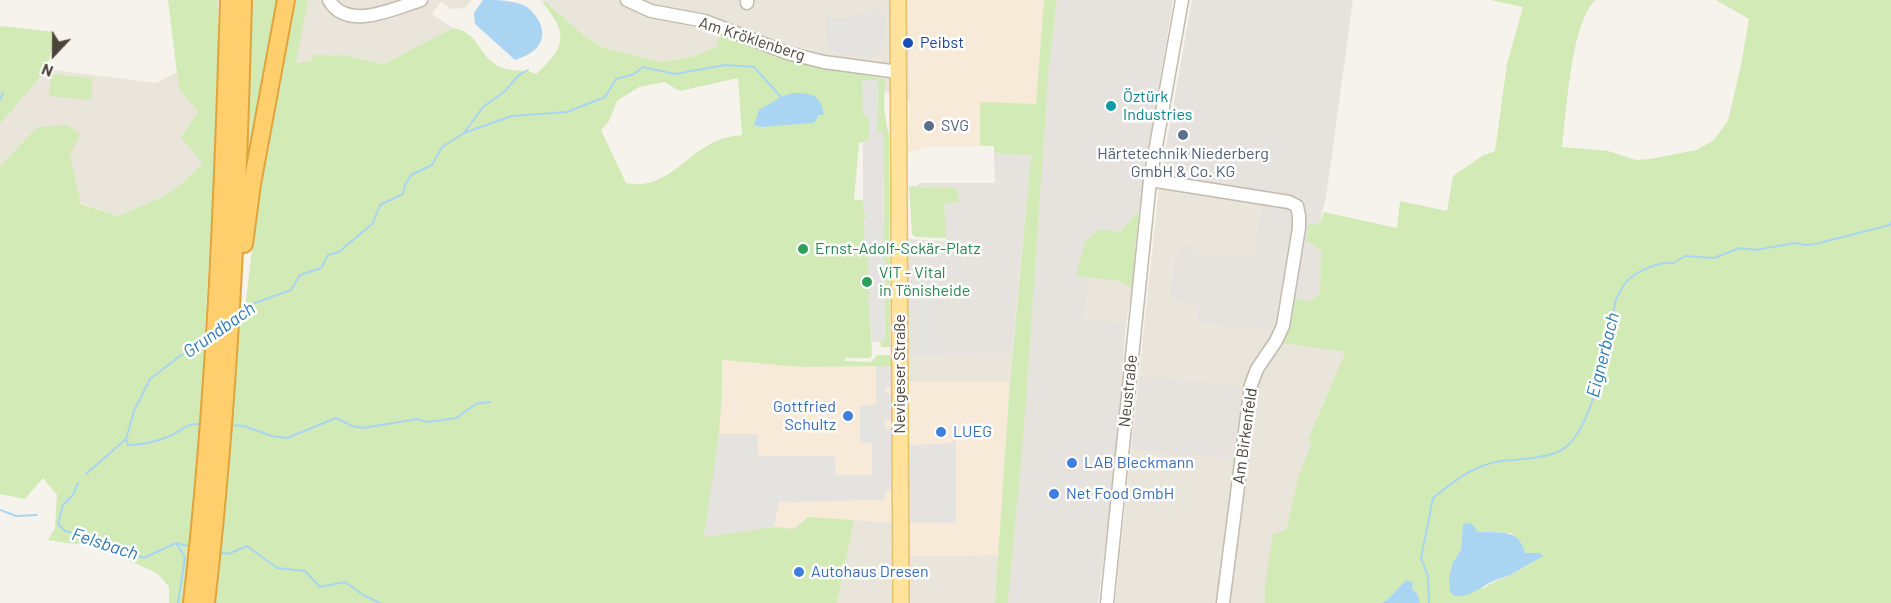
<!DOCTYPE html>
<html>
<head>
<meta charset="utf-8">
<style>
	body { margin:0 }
	#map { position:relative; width:1891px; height:603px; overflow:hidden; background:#f6f3ec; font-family:Barlow,sans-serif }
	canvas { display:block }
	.north { position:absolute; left:24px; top:24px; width:60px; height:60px; -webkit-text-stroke:4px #fff; paint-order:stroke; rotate:202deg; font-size:16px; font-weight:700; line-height:24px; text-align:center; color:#4b4439 }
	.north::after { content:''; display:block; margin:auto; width:21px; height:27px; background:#4b4439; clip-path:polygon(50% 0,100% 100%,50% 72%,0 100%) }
</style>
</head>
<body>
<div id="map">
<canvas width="1891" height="603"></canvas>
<div class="north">N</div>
</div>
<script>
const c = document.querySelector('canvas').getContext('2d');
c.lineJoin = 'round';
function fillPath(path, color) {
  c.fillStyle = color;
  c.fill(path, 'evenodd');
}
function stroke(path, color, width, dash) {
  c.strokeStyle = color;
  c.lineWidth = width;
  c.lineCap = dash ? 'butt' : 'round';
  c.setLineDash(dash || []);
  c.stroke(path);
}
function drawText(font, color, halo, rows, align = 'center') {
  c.font = font + ' Barlow,sans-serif';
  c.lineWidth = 5;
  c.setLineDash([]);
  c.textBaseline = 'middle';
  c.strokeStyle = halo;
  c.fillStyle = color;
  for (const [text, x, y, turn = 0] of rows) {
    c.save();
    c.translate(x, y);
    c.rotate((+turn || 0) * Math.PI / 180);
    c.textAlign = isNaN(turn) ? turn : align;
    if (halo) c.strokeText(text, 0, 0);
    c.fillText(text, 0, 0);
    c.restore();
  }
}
const residential = new Path2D(`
	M308,0H472L465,8L452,9L441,2L432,14L453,28L384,64L347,56L295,63Z
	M538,0H908L910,101L884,92L885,78L785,59L720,35L716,47L695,56L661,62L624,53L602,47L582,34L546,2Z
	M47,69L156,83L177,72L179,89L198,112L203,163L180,185L164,196L118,216L81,203L70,155L37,127L0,166V124Z
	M1159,186L1261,202L1254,258L1194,253L1181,257L1174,256L1169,300L1198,303L1195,323L1274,330L1273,341L1345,352L1308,440L1313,443L1299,474L1286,530L1265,585V603H1115L1131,450L1235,460L1248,388L1139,375Z
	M1089,277L1119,281L1132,288L1126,324L1084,318Z
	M1012,353L1010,381H907L908,354Z
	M854,520L909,523L910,556L999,555L995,603H837Z`);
const commercial = new Path2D(`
	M908,0H1044L1036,105L980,102V146H930L908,153L910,101Z
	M722,360L801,367L908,366V381H1010L999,555L909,556V523L854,520L837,603H688L723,386Z`);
const industrial = new Path2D(`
	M1057,0H1173L1139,210L1120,232L1100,229L1076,275L1089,277L1084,318L1126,324L1118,438L1098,603H1008L1024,430L1049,67Z
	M1192,0H1353L1326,198L1319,225L1321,249L1320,294L1310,301L1292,299L1282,343L1273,342V330L1195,323L1198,303L1169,300L1174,256H1180V247H1194V253L1254,258L1261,202L1159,186Z
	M994,153L1031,154L1012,353L908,354V239L946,241L944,204L959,202L933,188V187L918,186V183H995Z
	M1139,375L1243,387L1235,460L1131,450Z`);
const green = new Path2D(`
	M168,0H218V103L204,345L244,317L256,215L293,0H308L296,63L311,61L314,55L347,56L384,64L453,28C478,32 477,52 495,64C509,74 521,67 536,74C566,47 569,34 542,2H546L582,34L602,47L624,53L661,62L695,56L716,47L720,35L785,59L885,79L884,109L889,136L890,347H881L880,342H885L883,132H877L878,81L863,116H869V141L859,143L854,200H864V214L867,215V218H864L865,251L868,253L872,355L870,358H845V361L871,362L877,355H891V366L801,367L722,360C724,419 713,478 704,537L774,527L794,529L808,517L854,520L837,603H169V587L158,574L103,548L48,540L55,528L57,495L43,478L25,499L0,494V166L37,127L67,125L80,134L70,155L81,204L118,216L164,196L180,185L203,163L181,138L198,112L179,89ZM738,78L742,135C733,136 722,138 714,142C683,157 664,191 626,183L601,130L609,121L617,101L639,87L664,82L680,91Z
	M251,0H279L246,178Z
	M1044,0H1057L1049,67L1024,430L1008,603H995L1010,381L1031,155L994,153V146H980V102L1036,104Z
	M1491,0H1595C1570,27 1567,110 1562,147L1608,151L1636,160L1650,159L1696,150L1713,141L1728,121L1741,65L1749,19L1716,0H1891V603H1420L1418,595L1406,580L1387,600L1381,603H1265V585L1273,534L1286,530L1299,474L1312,443L1308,440L1345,352L1282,343L1292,298L1310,301L1320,294L1321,250L1306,241L1309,224L1319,225L1324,212L1397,228L1400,201L1447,211L1453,176L1484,155L1495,151L1507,64L1523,7ZM1463,524L1478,532L1512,533L1525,553H1540L1541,558C1528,563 1521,570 1510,575C1500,580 1491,582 1483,589L1453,562L1461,550Z
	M0,26L55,32L47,69L0,124Z
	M51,74L93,78L91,100L49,96Z
	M909,186L956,188L959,202L944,204L946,238L916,237L912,234Z
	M1139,210L1132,288L1119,281L1076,276L1085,242L1100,229L1120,232Z`);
const parking = new Path2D(`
	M886,11L883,44L874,58L829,51L825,17H850L870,12Z
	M862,80H878L877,132H883L885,342H872L871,325H869L868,253H865V247L864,218H867V215H864L863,200V141H869V117L863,116Z
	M931,259L932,338H941L942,354H917L919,264Z
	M876,366H891V387H885V393L891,394V420H885V429H892V491H886L884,500L779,502L774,527L704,537L719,434H757L758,456H835L836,475H872V443H860V406L876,405Z
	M953,441H956V523H909V445L951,443Z`);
const water = new Path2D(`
	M483,0C497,0 512,0 525,6C531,9 537,17 540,23C548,44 533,54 515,60L475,24L474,13Z
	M792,93C811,93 821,94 824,115H819L815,122L811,123L762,127L754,125L759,110L781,97Z
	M1471,523L1478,532C1500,533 1519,528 1525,553H1540L1543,556L1541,558C1529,563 1523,568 1512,574C1505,578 1496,579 1489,583C1478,590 1468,597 1454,596L1450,591L1449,578L1453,562L1461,550L1463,524Z
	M1406,580L1413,582L1412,588L1418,595L1420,603H1381L1387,600Z`);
const stream = new Path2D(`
	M0,100L3,93
	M464,133L512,116L567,112L605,97L616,79L634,74L643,67L675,74L725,65L754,67L781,97
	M238,314L255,303L291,290L300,275L321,268L328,255L339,252L373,223L380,205L403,194L405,185L411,175L432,165L442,147L464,133L483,107L504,92L519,75L528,70
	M230,425L244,426L272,436L287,438L336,418L352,426L363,428L417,419L428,422L456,418L476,404L490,402
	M126,439L128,445C142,445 158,441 170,436C183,430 185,423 201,424
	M86,474L126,439L134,411L150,379L209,334
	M78,483L73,495L63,505L58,524L65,531L79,534L144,558L176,543L191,547
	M0,510L16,516L37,515
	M176,543L185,557L178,603
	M217,552L228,554L247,546L277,568L305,571L320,587L345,582L363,595L380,603
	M1429,603L1428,576L1421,558L1433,498C1454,481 1474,465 1501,461C1520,459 1542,459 1560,451C1595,433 1608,336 1616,299C1619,294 1622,287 1626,282C1636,271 1660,261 1674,263L1685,256L1714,258L1740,248L1755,250L1796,243L1805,245L1815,244L1890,225L1891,222`);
const minor = new Path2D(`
	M329,0C347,32 395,8 421,0
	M627,0L651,11L705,21L787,53L824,62L898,72
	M747,3V0
	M1150,180L1289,202L1297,206L1299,216V228L1283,326L1276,341L1257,369L1251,385L1223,603
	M1107,603L1150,180L1182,0`);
const major = new Path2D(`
	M898,0L901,603`);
const highway = new Path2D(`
	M244,244L252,184L286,0
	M192,603C215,403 223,201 229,0
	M206,603C229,403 238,201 243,0`);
const markers = [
	[908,43,6,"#1a4fb4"],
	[1111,106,6,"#0f9aa8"],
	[929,126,6,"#5c6f8a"],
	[1183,135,6,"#5c6f8a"],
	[803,249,6,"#2e9e5b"],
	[867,282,6,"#2e9e5b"],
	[848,416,6,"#3f7fe0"],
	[941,432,6,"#3f7fe0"],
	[1072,463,6,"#3f7fe0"],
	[1054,494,6,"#3f7fe0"],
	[799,572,6,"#3f7fe0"]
];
const streetNames = [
	["Am Kröklenberg",752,39,18],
	["Nevigeser Straße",900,374,-90],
	["Neustraße",1128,391,-84],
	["Am Birkenfeld",1245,436,-82]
];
const transitNames = [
	["Peibst",920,43]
];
const cultureNames = [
	["Öztürk",1123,97],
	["Industries",1123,115]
];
const serviceNames = [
	["SVG",941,126],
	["Härtetechnik Niederberg",1183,154,"center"],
	["GmbH & Co. KG",1183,172,"center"]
];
const leisureNames = [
	["Ernst-Adolf-Sckär-Platz",815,249],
	["ViT - Vital",879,273],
	["in Tönisheide",879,291]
];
const shopNames = [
	["Gottfried",836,407,"right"],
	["Schultz",836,425,"right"],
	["LUEG",953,432],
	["LAB Bleckmann",1084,463],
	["Net Food GmbH",1066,494],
	["Autohaus Dresen",811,572]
];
const waterNames = [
	["Grundbach",219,330,-35],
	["Eignerbach",1603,355,-76],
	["Felsbach",105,544,18]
];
fillPath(residential, '#eae5da');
fillPath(commercial, '#f7ead8');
fillPath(industrial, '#e6e2dd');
fillPath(green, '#d2eab5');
fillPath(parking, '#e5e3e0');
fillPath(water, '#a9d4f2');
stroke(stream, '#a9d4f2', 2);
stroke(minor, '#c2bbae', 15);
stroke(major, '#e6c16a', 18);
stroke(highway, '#e0a43c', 20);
stroke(minor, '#fff', 12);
stroke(major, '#ffe39c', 15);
stroke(highway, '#ffcf6e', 16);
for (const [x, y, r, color] of markers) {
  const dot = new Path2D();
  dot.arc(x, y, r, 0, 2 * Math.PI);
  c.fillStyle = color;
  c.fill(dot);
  stroke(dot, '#fff', 2);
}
drawText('16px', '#4b4439', '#fff', streetNames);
drawText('16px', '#164399', '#fff', transitNames, 'left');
drawText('16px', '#0d838f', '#fff', cultureNames, 'left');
drawText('16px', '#4e5e75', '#fff', serviceNames, 'left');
drawText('16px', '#27864d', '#fff', leisureNames, 'left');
drawText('16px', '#366cbe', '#fff', shopNames, 'left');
drawText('italic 18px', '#2e7ab2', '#fff', waterNames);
</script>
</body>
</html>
